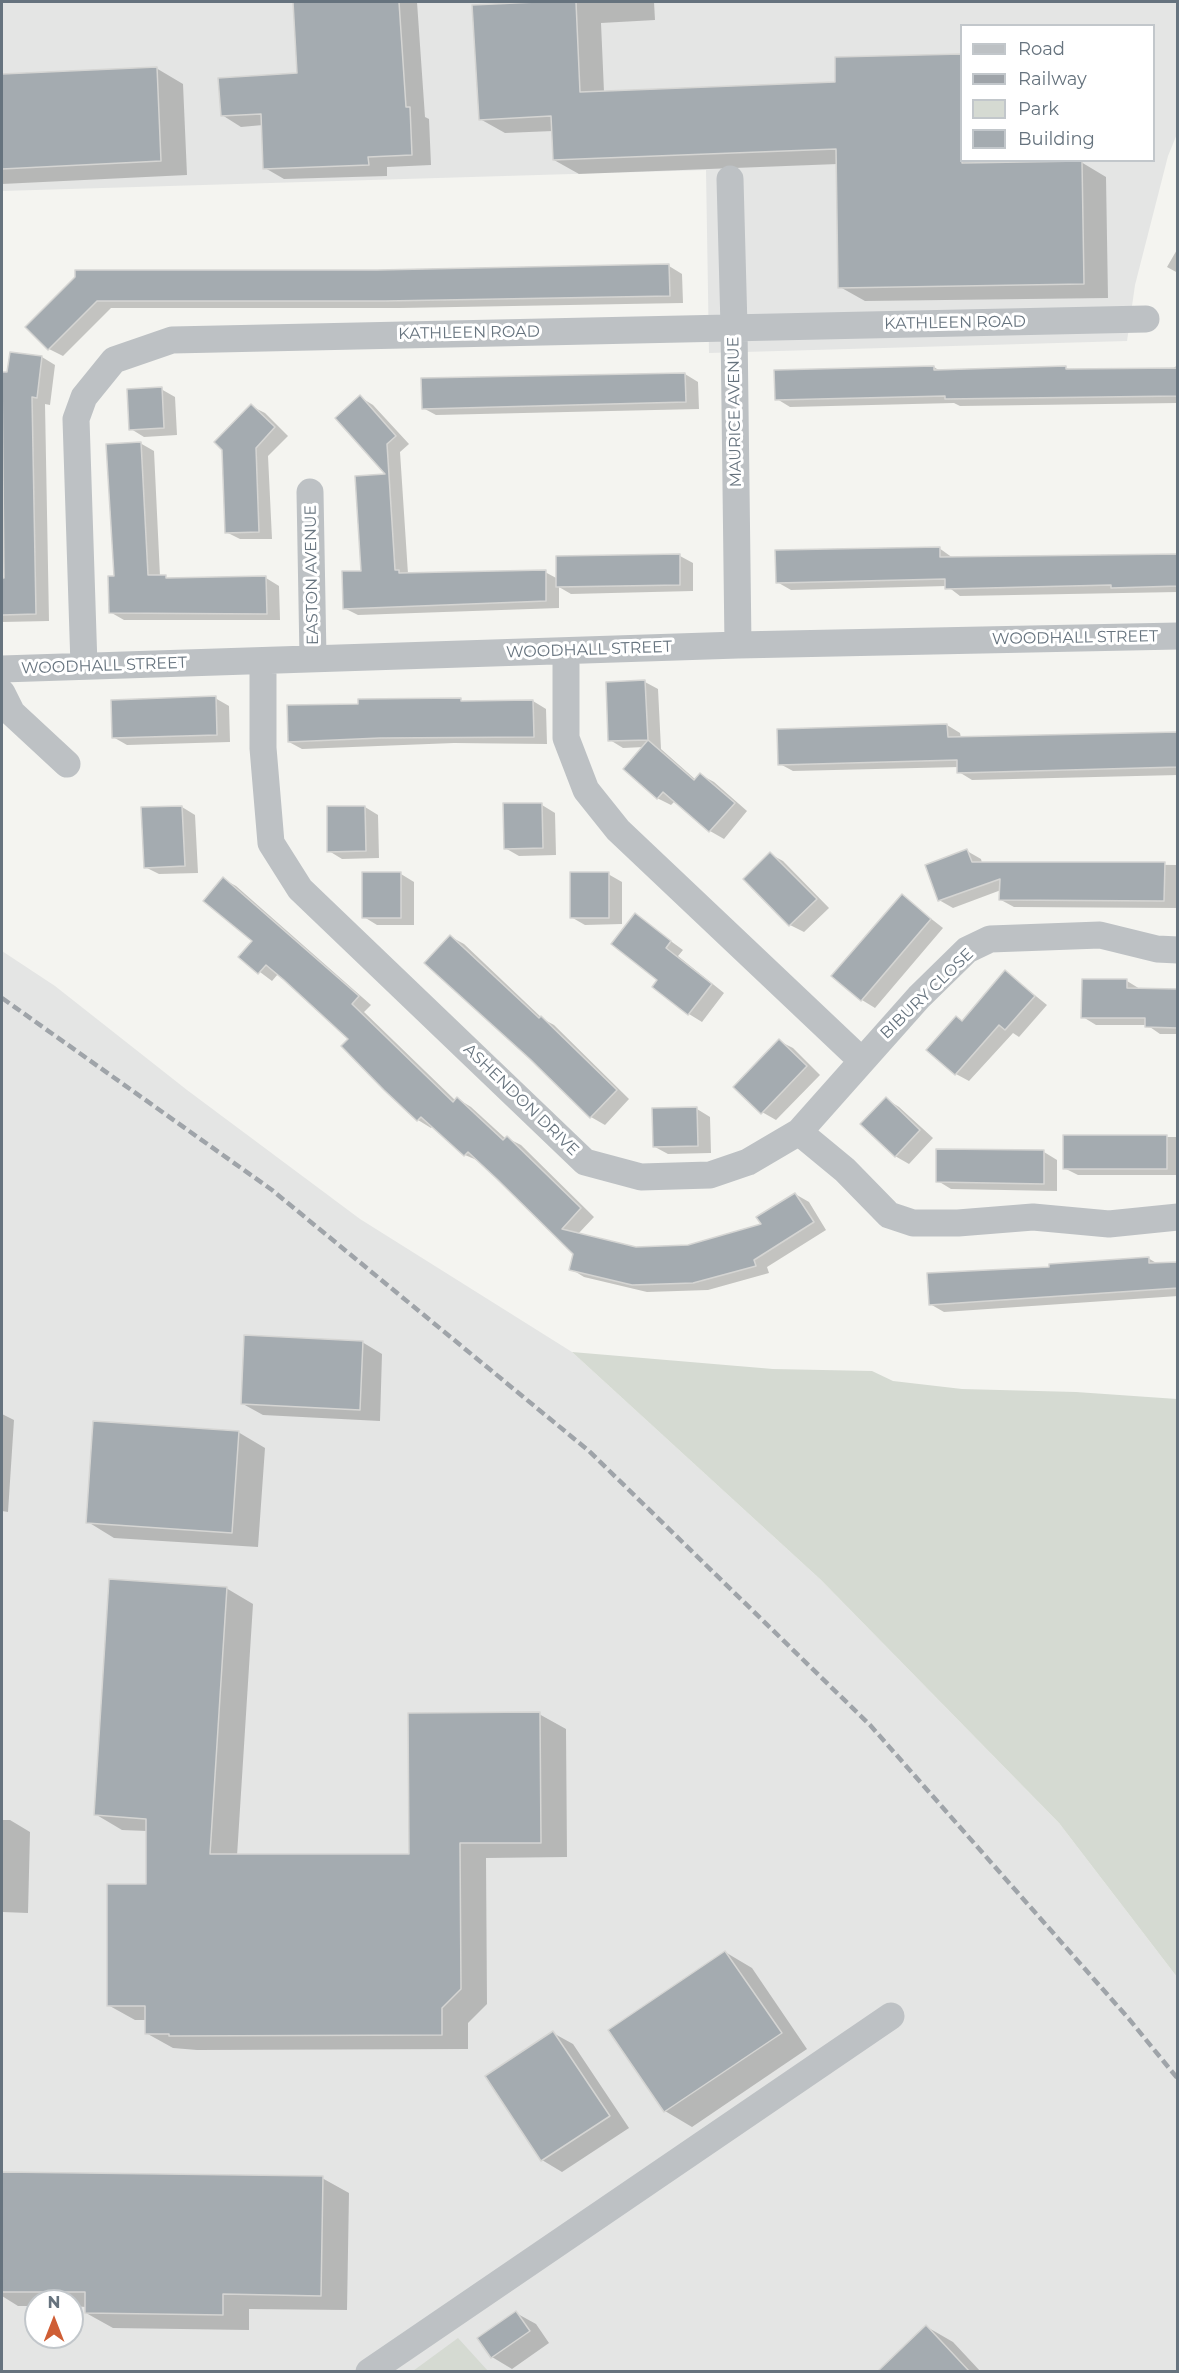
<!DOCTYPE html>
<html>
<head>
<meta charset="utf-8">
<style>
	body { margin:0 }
	#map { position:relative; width:1179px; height:2373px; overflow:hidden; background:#f4f4f0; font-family:Montserrat,sans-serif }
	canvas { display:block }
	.frame { position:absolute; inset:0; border:3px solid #66737e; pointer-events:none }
	.legend { position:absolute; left:960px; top:24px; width:195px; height:138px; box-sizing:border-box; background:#fff; border:2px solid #c2c7cb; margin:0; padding:8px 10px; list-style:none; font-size:18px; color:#66737e }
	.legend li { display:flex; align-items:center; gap:12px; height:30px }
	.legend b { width:30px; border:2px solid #c2c7cb }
	.north { position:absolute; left:24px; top:2289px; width:60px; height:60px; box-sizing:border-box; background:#fff; border:2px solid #c2c7cb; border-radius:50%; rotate:0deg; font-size:16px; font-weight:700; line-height:24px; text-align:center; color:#66737e }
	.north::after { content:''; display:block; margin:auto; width:21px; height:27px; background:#cf5e35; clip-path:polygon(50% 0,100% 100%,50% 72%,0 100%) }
</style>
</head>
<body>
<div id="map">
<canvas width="1179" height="2373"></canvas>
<div class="frame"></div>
<ul class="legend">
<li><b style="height:8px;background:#bdc1c4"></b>Road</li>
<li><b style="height:8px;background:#9fa4a9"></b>Railway</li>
<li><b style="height:16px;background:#d5dad2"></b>Park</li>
<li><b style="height:16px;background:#a4abb0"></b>Building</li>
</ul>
<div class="north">N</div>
</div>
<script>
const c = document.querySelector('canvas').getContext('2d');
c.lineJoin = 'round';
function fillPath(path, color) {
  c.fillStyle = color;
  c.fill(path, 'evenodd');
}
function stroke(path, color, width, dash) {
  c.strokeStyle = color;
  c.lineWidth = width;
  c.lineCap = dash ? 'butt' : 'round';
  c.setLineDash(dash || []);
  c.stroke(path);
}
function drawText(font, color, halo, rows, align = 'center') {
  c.font = font + ' Montserrat,sans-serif';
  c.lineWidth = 6;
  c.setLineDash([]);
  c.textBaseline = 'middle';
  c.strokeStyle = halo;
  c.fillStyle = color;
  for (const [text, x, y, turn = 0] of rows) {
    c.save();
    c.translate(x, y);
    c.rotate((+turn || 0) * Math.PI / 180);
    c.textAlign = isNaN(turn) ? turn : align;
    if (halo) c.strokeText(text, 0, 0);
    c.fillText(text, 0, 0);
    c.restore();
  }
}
const built = new Path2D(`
	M2,2H1177V134L1168,156L1135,285L1127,341L709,353L706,170L2,191ZM962,26H1154V160H962Z
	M2,951L55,986L187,1090L360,1219L572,1352L821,1580L1059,1823L1177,1977V2371H2ZM36,2301H72V2337H36Z`);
const green = new Path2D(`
	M572,1352L773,1369L872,1371L893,1381L962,1389L1076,1392L1177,1399V1977L1059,1823L821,1580Z
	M458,2338L488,2371H413Z`);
const shadow = new Path2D(`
	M294,2H417L425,117L429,119L431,165L387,167V176L284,179L265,168L263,125L241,127L222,115L298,75Z
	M542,2H654L655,20L601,23L604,92L837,83L962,160L1081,162L1106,177L1108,298L865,301L840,287L838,164L579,174L554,160L553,131L505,133L480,119Z
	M156,68L183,84L187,175L2,184V76Z
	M1178,248V273L1167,267Z
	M669,266L682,274L683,303L400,308H111L63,356L49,349L77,277Z
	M42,357L55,365L50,405L45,404L49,621L2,622V579H6L2,373L9,374Z
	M1178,365V403L960,406L954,403L790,407L777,399L934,367L940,371L1065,367L1071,371L1172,369Z
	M685,374L698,382L699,409L436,415L423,408Z
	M161,389L175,397L177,435L144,437L131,429Z
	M360,397L373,405L409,444L400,452L408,574L545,572L558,579L680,556L693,563V591L571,594L559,587V608L358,615L344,608L363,572L388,475Z
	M251,406L265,413L288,436L268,456L272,539H240L226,532Z
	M140,443L154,451L160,576L171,579L266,578L279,586L280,620H124L110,612Z
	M939,548L953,558L1178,555V592L960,596L947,586L791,590L777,582Z
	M645,682L658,689L661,749L696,780L701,775L714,782L747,811L724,839L710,831L675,801L671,805L657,798L644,747L623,748L610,740Z
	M215,698L229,706L230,742L127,745L113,737Z
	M533,701L546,709L547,744L454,743L302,749L289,742Z
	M947,725L960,733L961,738L1178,733V775L972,780L959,772V767L793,771L780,764Z
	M542,805L555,813L556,855L519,856L505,848Z
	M182,807L195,815L198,873L159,874L145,867Z
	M365,807L378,815L379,858L342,859L329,851L328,808Z
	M967,851L981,859L982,863L1178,865V908L1014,907L1001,900V890L953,908L939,900Z
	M770,854L783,861L829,908L804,932L790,925Z
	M401,874L414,882V925H377L364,917Z
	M608,874L622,882V924L585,925L571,917Z
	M223,879L236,886L371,1005L364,1012L456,1101L458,1099L471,1107L506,1139L507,1138L521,1145L594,1217L578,1234L636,1248L688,1246L763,1225L795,1194L809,1202L826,1230L767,1267L769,1273L708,1290L647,1292L584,1277L571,1269L574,1253L479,1161L465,1155L433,1126L431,1128L418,1120L350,1039L278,974L272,981L240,957L254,941Z
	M902,896L943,928L875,1008L862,1000Z
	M635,915L683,950L678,956L724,993L702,1022L689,1014L659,980Z
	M451,937L464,944L543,1019L554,1025L629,1099L605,1125L591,1117L532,1058Z
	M1006,972L1047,1005L1019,1037L1013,1033L969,1081L956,1074L963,1022Z
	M1127,981L1140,989L1178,990V1034H1160L1147,1025H1096L1083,1017Z
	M779,1041L793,1048L820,1075L776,1120L762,1112Z
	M886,1099L899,1107L933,1138L909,1164L895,1156Z
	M697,1109L710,1117L711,1153L668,1154L655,1147Z
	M1064,1137H1178V1175H1078L1064,1168Z
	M1044,1152L1057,1160V1191L951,1189L938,1181Z
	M1148,1258L1158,1264L1178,1263V1296L944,1312L930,1304L1051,1268Z
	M362,1342L382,1354L380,1421L263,1415L243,1404Z
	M2,1414L14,1420L8,1512L2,1511Z
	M238,1432L265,1448L258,1547L114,1538L88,1522Z
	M226,1588L253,1604L237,1856H410L539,1714L566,1729L567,1857L486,1858L487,2004L468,2023V2049L197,2050L173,2048L146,2033V2020H135L108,2005L148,1886L147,1831L122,1830L95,1814Z
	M2,1820H10L30,1832L28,1913L2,1912Z
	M725,1952L752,1968L807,2049L692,2127L665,2111L610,2030Z
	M553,2033L573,2044L629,2128L562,2172L542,2160L487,2076Z
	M2,2174L322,2178L349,2193L347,2310L249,2309V2330L113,2328L86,2313V2307L72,2306V2301H36V2306H18L2,2296Z
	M516,2313L536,2324L549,2343L512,2369L492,2357Z
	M927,2327L953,2342L981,2372H879Z`);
const building = new Path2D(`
	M293,2H399L406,107H410L412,155L368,157L369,165L263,169L261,114L221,116L218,78L297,73Z
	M537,2H576L580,92L835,82V57L962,54V163L1082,161L1084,284L838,288L836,149L553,160L551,116L479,120L472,5Z
	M157,67L161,161L2,169V74Z
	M669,264L670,296L385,301H97L48,350L25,327L75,277V270H377Z
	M10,352L42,356L37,398L32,397L36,614L2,615V578H4L2,372H7Z
	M934,366V370L1066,366V369L1178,368V396L945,399V396L775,400L774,370Z
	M685,373L686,402L422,409L421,378Z
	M162,387L164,428L129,430L127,389Z
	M360,395L396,436L387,444L395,570H399V573L546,570V601L343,609L342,571H361L355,476L385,474L335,418Z
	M251,404L275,427L256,448L259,532L225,533L222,450L214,442Z
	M141,442L148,575H166V578L266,576L267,614L109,613L108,576H114L106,444Z
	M940,547V557L1178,554V586L1111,588V585L945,589V579L776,583L775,550Z
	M680,554V585L556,587V556Z
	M645,680L648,740L608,741L606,682Z
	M216,696L217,735L112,738L111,700Z
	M461,698V701L533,700L534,737L380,738L288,742L287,705L358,704V699Z
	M947,724L948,737L1178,732V767L957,773V760L778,765L777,729Z
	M648,740L694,780L700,773L735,803L709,832L663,792L657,799L623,769Z
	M503,803H542L543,848L504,849Z
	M182,806L185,866L144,868L141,807Z
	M327,806H365L366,851L327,852Z
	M967,849L972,862H1165L1164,901L999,900L1000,879L938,901L925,865Z
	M770,852L817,899L789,926L743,879Z
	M362,872H401V918H362Z
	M570,872H609V918H570Z
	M223,877L359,996L352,1004L453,1102L457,1097L503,1140L507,1136L581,1208L562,1229L636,1247L688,1245L761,1224L756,1217L795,1193L814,1222L754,1260L756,1266L693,1283L632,1285L569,1270L573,1254L497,1179L468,1152L464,1156L421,1117L417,1121L384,1090L341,1046L348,1039L284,980L266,965L258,974L238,957L252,941L203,901Z
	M902,894L931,919L861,1001L831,976Z
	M635,913L671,941L666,948L712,984L688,1015L652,987L657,980L611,944Z
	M450,935L539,1018L541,1016L617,1090L590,1118L530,1059L424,963Z
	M1005,970L1035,996L1005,1030L999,1025L955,1075L926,1050L956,1016L962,1021Z
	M1082,979H1127V988L1178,989V1028L1145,1027V1018H1081Z
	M779,1039L807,1066L761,1114L733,1087Z
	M886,1097L920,1130L895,1157L860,1124Z
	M697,1107L698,1146L653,1147L652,1108Z
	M1063,1135H1167V1169H1063Z
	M936,1149L1044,1150V1184L936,1182Z
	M1149,1257V1263L1178,1262V1288L929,1305L927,1273L1049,1267V1264Z
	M244,1335L363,1341L360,1410L241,1404Z
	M93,1421L239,1431L232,1533L86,1523Z
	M109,1579L227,1587L210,1854H409L408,1713L540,1712L541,1843H460L461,1989L442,2008V2035L169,2036V2034H145V2006H107V1884H146V1819L94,1815Z
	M725,1951L782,2033L664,2112L608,2030Z
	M553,2031L610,2116L541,2161L485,2076Z
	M2,2172L323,2176L321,2296L223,2294V2315L85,2313V2292H2Z
	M516,2311L530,2331L491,2358L477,2338Z
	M926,2325L970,2372H877Z`);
const street = new Path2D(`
	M730,179L734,327L738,645
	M310,492L313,658
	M566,651V738L586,790L618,830L861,1060
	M263,661V748L271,843L300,889L585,1162L641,1177L710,1175L748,1162L799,1132L919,997L967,950L990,939L1100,935L1157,949L1178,950
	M84,666L76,419L84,397L114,360L172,340L1146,319
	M2,669L738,645L1178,636
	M2,693L12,713L67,764
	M799,1132L845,1170L889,1215L913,1223H958L1033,1217L1109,1224L1178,1217
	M369,2372L891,2016`);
const rail = new Path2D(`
	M2,998L272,1190L589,1451L870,1725L1129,2019L1178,2079`);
const streetNames = [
	["KATHLEEN ROAD",955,323,-1],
	["KATHLEEN ROAD",469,333,-1],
	["MAURICE AVENUE",735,412,-91],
	["EASTON AVENUE",312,575,-91],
	["WOODHALL STREET",1075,638,-1],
	["WOODHALL STREET",589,650,-2],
	["WOODHALL STREET",104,666,-2],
	["BIBURY CLOSE",927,994,-44],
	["ASHENDON DRIVE",521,1100,44]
];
fillPath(built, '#e4e5e4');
fillPath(green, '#d5dad2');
fillPath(shadow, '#0003');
fillPath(building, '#a4abb0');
stroke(building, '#d5d5d3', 1.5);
stroke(street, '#bdc1c4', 27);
stroke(rail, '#9fa4a9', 4.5, [9, 4.5]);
drawText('16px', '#66737e', '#fff', streetNames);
</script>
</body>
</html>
